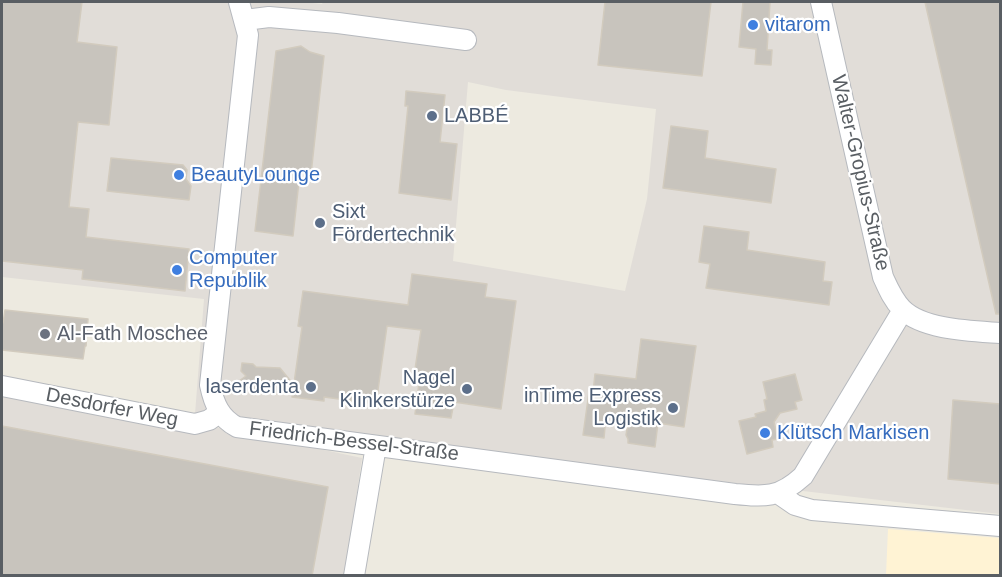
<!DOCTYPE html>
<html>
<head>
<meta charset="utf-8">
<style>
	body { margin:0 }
	#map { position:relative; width:1002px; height:577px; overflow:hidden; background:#edeae0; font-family:Arial,sans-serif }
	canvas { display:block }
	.frame { position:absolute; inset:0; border:3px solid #595e63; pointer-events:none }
</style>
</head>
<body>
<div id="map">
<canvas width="1002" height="577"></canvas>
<div class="frame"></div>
</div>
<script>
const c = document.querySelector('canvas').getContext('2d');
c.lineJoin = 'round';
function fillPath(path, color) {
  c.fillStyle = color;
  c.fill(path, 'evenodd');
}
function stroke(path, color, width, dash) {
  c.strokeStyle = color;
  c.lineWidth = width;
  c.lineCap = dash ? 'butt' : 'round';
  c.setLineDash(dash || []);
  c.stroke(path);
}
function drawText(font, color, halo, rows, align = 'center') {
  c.font = font + ' Arial,sans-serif';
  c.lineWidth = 4.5;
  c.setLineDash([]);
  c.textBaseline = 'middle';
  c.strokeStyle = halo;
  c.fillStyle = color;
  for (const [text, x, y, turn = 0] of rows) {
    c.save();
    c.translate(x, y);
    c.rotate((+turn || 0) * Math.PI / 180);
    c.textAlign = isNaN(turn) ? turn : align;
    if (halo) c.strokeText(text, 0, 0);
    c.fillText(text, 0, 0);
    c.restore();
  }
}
const commercial = new Path2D(`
	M888,529L1000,538V575H886Z`);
const industrial = new Path2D(`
	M2,2H303L322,4L323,2H1000V514L623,470L195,414L204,299L2,277ZM468,82L506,90L656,109L647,199L625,291L453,261Z
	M2,382L362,458L345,575L2,576Z`);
const building = new Path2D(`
	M2,2H82L77,42L117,47L109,125L78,122L69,207L89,209L86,237L189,249L185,291L82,279L83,270L2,261Z
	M605,2H711L702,76L598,65Z
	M743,2H770L767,50H772L771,65L755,64L756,49L739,47Z
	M925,2H1000V314H996Z
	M301,46L310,52L324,56L311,174L300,172L293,236L255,231L276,51Z
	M406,91L445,95L440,142L457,144L451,200L399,193L408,106H405Z
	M671,126L708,131L705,158L776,169L771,203L663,188Z
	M111,158L183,165L187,170L186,179L191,186L189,200L107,191Z
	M704,226L749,232L747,250L825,262L823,281L832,282L829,305L706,288L710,264L699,262Z
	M412,274L487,284L485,297L516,301L501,409L454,402L451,418L415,414L419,383L413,382L421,330L387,326L376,404L324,397V401L292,397L302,327L298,326L303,291L408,305Z
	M5,310L88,319L86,346H85L83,359L2,350V322L3,323Z
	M641,339L696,346L684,427L658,423L655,447L628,443V439L626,435L629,419L606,416L604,438L583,435L589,392H593L595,374L636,379Z
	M242,363L253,364L256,367L280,368L293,384L277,394L252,389L250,390L238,389L239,381L246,376L241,371Z
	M795,374L802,400L795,402L797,409L780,413L774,422L778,439L772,440L773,447L747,454L739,421L756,417L755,414L766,411L764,400L767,399L763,382Z
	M953,400L1000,404V484L948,479Z
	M2,426L328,487L312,576H2Z`);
const minor = new Path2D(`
	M239,2L248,35L210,385C214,404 220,418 237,427L735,494C765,497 779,498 803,476L903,310
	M821,2L883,277C888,288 893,300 902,309C923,330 972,331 1000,333
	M245,20L269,17L338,23L466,40
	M2,386L195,424L209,420L219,413
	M779,494L795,505L812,510L1000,526
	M354,576L376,446`);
const markers = [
	[753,25,6,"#3f7fe0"],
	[432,116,6,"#5c6f8a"],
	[179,175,6,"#3f7fe0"],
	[320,223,6,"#5c6f8a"],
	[177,270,6,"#3f7fe0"],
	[45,334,6,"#6b7280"],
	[311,387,6,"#5c6f8a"],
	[467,389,6,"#5c6f8a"],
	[673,408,6,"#5c6f8a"],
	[765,433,6,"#3f7fe0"]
];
const shopNames = [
	["vitarom",765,25],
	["BeautyLounge",191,175],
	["Computer",189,258],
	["Republik",189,281],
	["Klütsch Markisen",777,433]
];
const serviceNames = [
	["LABBÉ",444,116,"left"],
	["Sixt",332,212,"left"],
	["Fördertechnik",332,235,"left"],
	["Nagel",455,378],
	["Klinkerstürze",455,401],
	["laserdenta",299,387],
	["inTime Express",661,396],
	["Logistik",661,419]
];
const streetNames = [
	["Walter-Gropius-Straße",860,173,77],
	["Desdorfer Weg",112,408,11],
	["Friedrich-Bessel-Straße",354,442,7]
];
const worshipNames = [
	["Al-Fath Moschee",57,334]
];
fillPath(commercial, '#fff3d4');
fillPath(industrial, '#e1ddd8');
fillPath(building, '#c8c4bd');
stroke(building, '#d2cbbe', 1.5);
stroke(minor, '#b6b9be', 22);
stroke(minor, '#fff', 20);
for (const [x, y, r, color] of markers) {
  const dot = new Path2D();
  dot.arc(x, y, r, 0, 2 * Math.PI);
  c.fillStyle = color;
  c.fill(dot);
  stroke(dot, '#fff', 2);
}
drawText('20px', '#366cbe', '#fff', shopNames, 'left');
drawText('20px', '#4e5e75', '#fff', serviceNames, 'right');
drawText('20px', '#595e63', '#fff', streetNames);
drawText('20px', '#5b616d', '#fff', worshipNames, 'left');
</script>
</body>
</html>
